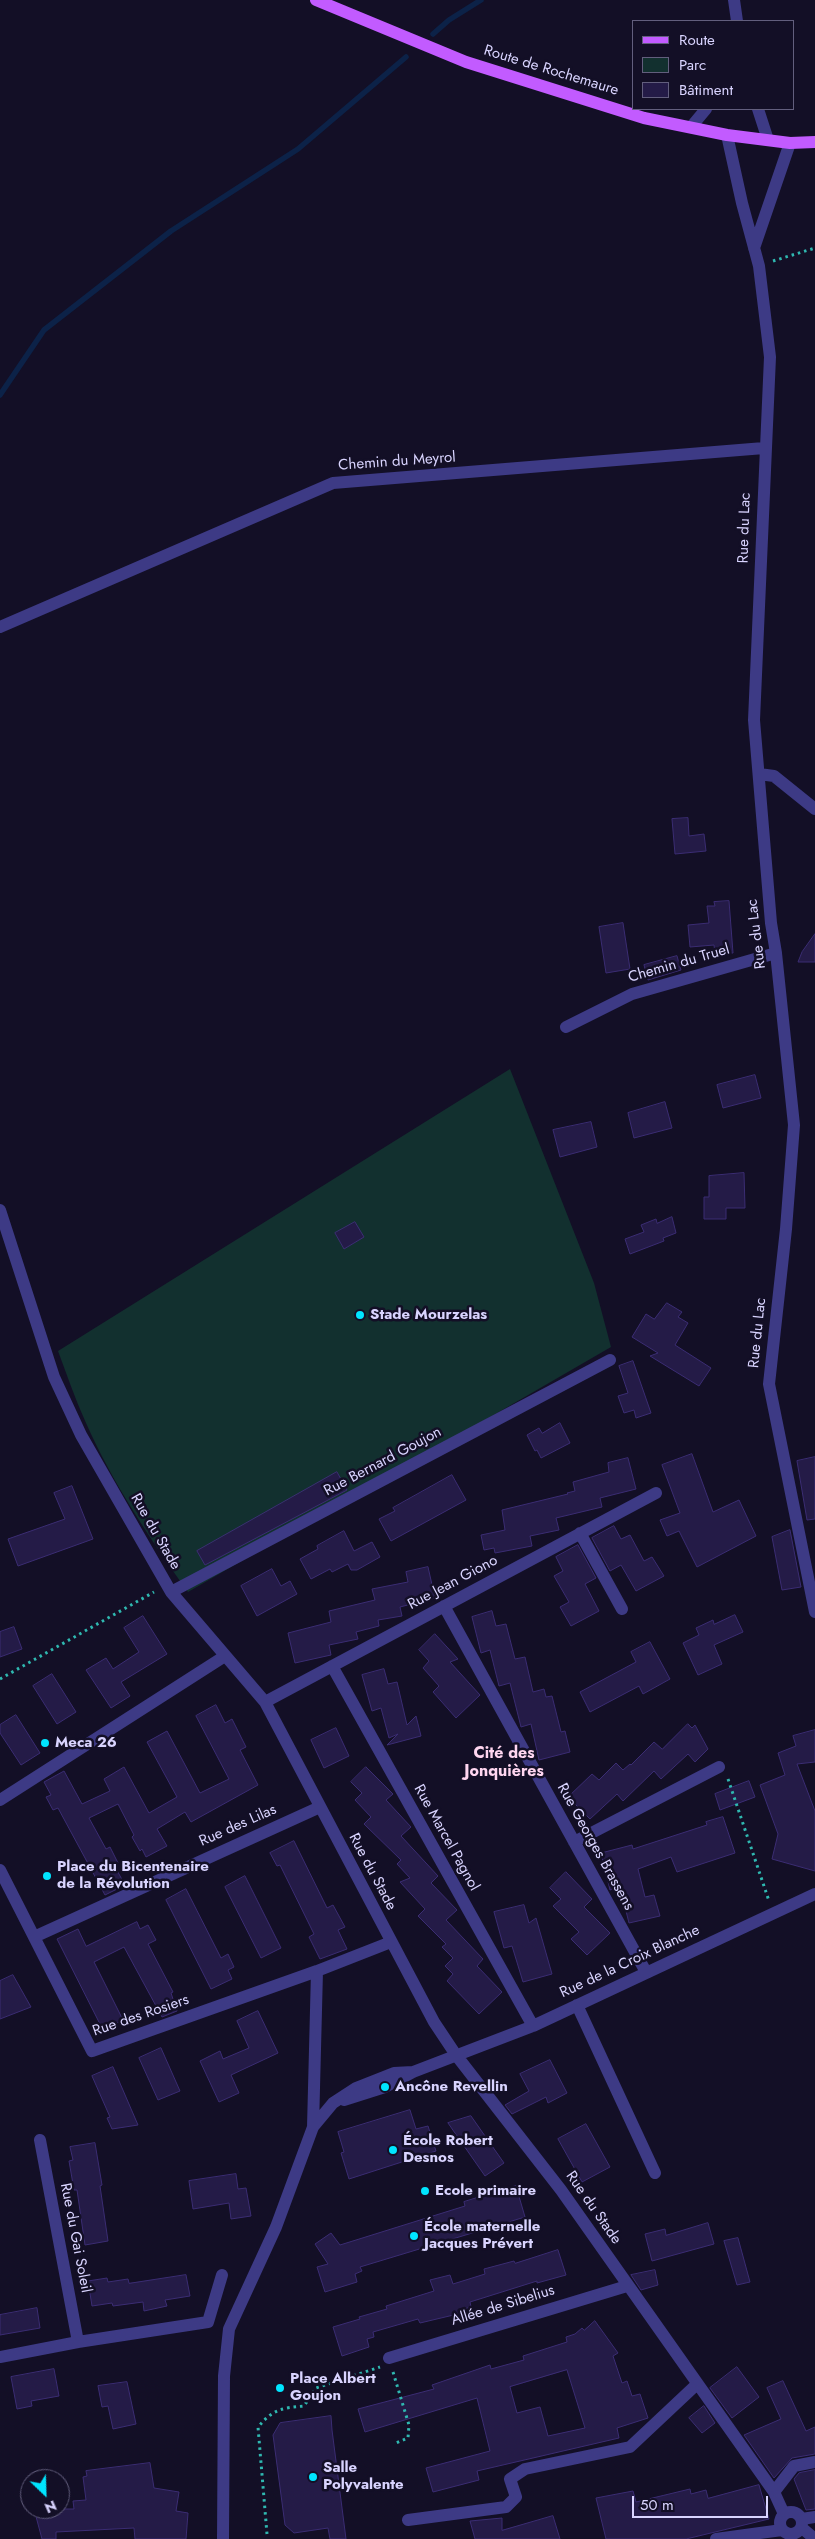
<!DOCTYPE html>
<html>
<head>
<meta charset="utf-8">
<style>
	body { margin:0 }
	#map { position:relative; width:815px; height:2539px; overflow:hidden; background:#130f26; font-family:Jost,sans-serif }
	canvas { display:block }
	.legend { position:absolute; left:632px; top:20px; width:162px; height:90px; box-sizing:border-box; background:#130f26; border:1px solid #625e7d; margin:0; padding:6px 9px; list-style:none; font-size:15px; color:#d9d4ff }
	.legend li { display:flex; align-items:center; gap:10px; height:25px }
	.legend b { width:25px; border:1px solid #625e7d }
	.north { position:absolute; left:20px; top:2469px; width:50px; height:50px; box-sizing:border-box; background:#130f26; border:1px solid #625e7d; border-radius:50%; rotate:156deg; font-size:14px; font-weight:700; line-height:20px; text-align:center; color:#d9d4ff }
	.north::after { content:''; display:block; margin:auto; width:18px; height:22px; background:#00e5ff; clip-path:polygon(50% 0,100% 100%,50% 72%,0 100%) }
	.scale { position:absolute; left:632px; top:2496px; width:136px; height:22px; box-sizing:border-box; border:2px solid #d9d4ff; border-top:0; padding-left:6px; font-size:15px; line-height:18px; white-space:nowrap; color:#d9d4ff; -webkit-text-stroke:4px #130f26; paint-order:stroke }
</style>
</head>
<body>
<div id="map">
<canvas width="815" height="2539"></canvas>
<ul class="legend">
<li><b style="height:6px;background:#c25bff"></b>Route</li>
<li><b style="height:14px;background:#12302f"></b>Parc</li>
<li><b style="height:14px;background:#241b47"></b>Bâtiment</li>
</ul>
<div class="north">N</div>
<div class="scale">50 m</div>
</div>
<script>
const c = document.querySelector('canvas').getContext('2d');
c.lineJoin = 'round';
function fillPath(path, color) {
  c.fillStyle = color;
  c.fill(path, 'evenodd');
}
function stroke(path, color, width, dash) {
  c.strokeStyle = color;
  c.lineWidth = width;
  c.lineCap = dash ? 'butt' : 'round';
  c.setLineDash(dash || []);
  c.stroke(path);
}
function drawText(font, color, halo, rows, align = 'center') {
  c.font = font + ' Jost,sans-serif';
  c.lineWidth = 5;
  c.setLineDash([]);
  c.textBaseline = 'middle';
  c.strokeStyle = halo;
  c.fillStyle = color;
  for (const [text, x, y, turn = 0] of rows) {
    c.save();
    c.translate(x, y);
    c.rotate((+turn || 0) * Math.PI / 180);
    c.textAlign = isNaN(turn) ? turn : align;
    if (halo) c.strokeText(text, 0, 0);
    c.fillText(text, 0, 0);
    c.restore();
  }
}
const green = new Path2D(`
	M510,1069L594,1283L611,1347L188,1592C150,1539 112,1482 86,1423C75,1399 67,1375 58,1351Z`);
const stream = new Path2D(`
	M433,34L449,20L481,0
	M0,395L44,330L171,231L298,149L406,57`);
const building = new Path2D(`
	M688,818L689,836L704,834L706,851L675,854L672,819Z
	M729,901L733,953L715,954L714,945L690,947L688,925L709,923L707,906H715L714,902Z
	M623,923L630,969L606,973L599,927Z
	M815,934V962H798L802,952Z
	M677,956L681,970L648,980L644,965Z
	M755,1075L761,1098L723,1108L717,1085Z
	M665,1102L672,1128L634,1138L628,1113Z
	M591,1122L597,1147L560,1157L553,1130Z
	M744,1173L745,1208H726V1219H704V1197H709V1176Z
	M672,1217L676,1233L663,1238L664,1241L630,1254L625,1239L644,1232L641,1225L656,1219L657,1223Z
	M355,1222L364,1237L344,1249L335,1233Z
	M667,1303L682,1312L678,1317L688,1323L675,1345L711,1368L699,1386L650,1356L658,1353L632,1337L646,1314L654,1319Z
	M633,1361L651,1413L636,1418L634,1410L624,1413L618,1396L628,1393L619,1366Z
	M560,1423L570,1443L541,1458L537,1450L535,1451L527,1435L539,1428L542,1433Z
	M692,1454L713,1512L739,1500L756,1536L697,1567L679,1531L667,1536L660,1520L680,1513L662,1465Z
	M815,1457V1519L807,1520L797,1461Z
	M628,1458L636,1489L600,1498L602,1507L556,1518L559,1530L530,1536L532,1546L495,1553L494,1548L484,1550L481,1535L505,1530L502,1510L568,1494L567,1493L575,1491L573,1482L609,1472L608,1463Z
	M337,1472L347,1490L205,1565L197,1551Z
	M452,1475L466,1500L391,1541L379,1519L395,1511L393,1508Z
	M72,1486L93,1539L18,1566L8,1539L65,1519L54,1493Z
	M614,1526L621,1539L630,1535L644,1561L652,1557L664,1576L636,1591L621,1565L610,1571L592,1538Z
	M790,1530L801,1587L782,1590L772,1537Z
	M344,1531L354,1551L372,1542L380,1557L357,1570H351L348,1564L332,1572L330,1569L311,1579L300,1559L318,1549L317,1546Z
	M578,1545L596,1578L585,1584L599,1611L571,1626L560,1607L569,1602L554,1576L563,1571L556,1557Z
	M428,1567L435,1598L400,1607L402,1616L378,1620L379,1626L356,1632L358,1639L329,1645L331,1655L295,1663L288,1633L331,1622L329,1611L375,1600L372,1589L408,1582L406,1572Z
	M272,1569L281,1586L290,1581L297,1594L257,1616L241,1586Z
	M492,1611L496,1626L506,1624L515,1659L525,1657L533,1692L544,1689L546,1697L552,1696L561,1732L565,1731L570,1752L539,1760L531,1724L521,1727L510,1683L499,1686L490,1650L481,1653L472,1617Z
	M735,1615L743,1632L714,1645L722,1664L698,1675L683,1643L699,1635L696,1628L713,1620L714,1624Z
	M143,1616L167,1654L121,1682L130,1696L111,1708L86,1670L106,1658L113,1669L139,1652L124,1628Z
	M14,1627L22,1649L0,1657V1632Z
	M435,1634L458,1659L450,1662L480,1695L456,1718L433,1692L439,1686L423,1668L429,1661L419,1650Z
	M650,1642L670,1679L643,1694L639,1686L590,1712L580,1692L636,1662L631,1652Z
	M384,1669L388,1684L397,1682L407,1725L416,1716L421,1736L387,1745L398,1734L389,1738L381,1708L372,1711L362,1675Z
	M52,1674L76,1712L57,1724L33,1686Z
	M216,1705L225,1723L232,1719L246,1747L240,1750L258,1785L191,1822L185,1812L157,1829L167,1846L146,1857L142,1849L140,1851L132,1837L134,1835L118,1804L89,1818L106,1849L110,1847L118,1863L114,1865L125,1885L105,1895L58,1808L53,1810L46,1797L51,1795L44,1782L64,1771L82,1804L110,1791L104,1779L124,1767L149,1813L177,1797L147,1742L167,1731L200,1793L229,1779L196,1716Z
	M16,1715L40,1753L21,1765L0,1733V1725Z
	M688,1724L692,1728L695,1725L708,1749L695,1762L688,1754L661,1779L654,1771L623,1801L617,1794L590,1819L568,1797L592,1774L599,1780L616,1763L623,1770L630,1764L631,1765L654,1742L662,1749Z
	M336,1728L349,1756L324,1768L311,1740Z
	M815,1730V1762L797,1764L815,1811V1871L772,1859L778,1834L760,1785L785,1775L778,1753L796,1746L793,1736Z
	M366,1767L393,1794L386,1800L411,1827L401,1836L438,1876L431,1883L457,1910L446,1920L483,1959L477,1966L502,1992L479,2014L447,1981L453,1974L445,1966L453,1958L442,1947L446,1944L418,1916L425,1909L400,1882L410,1878L397,1864L401,1860L364,1824L371,1817L355,1800L362,1793L351,1782Z
	M749,1781L755,1797L720,1810L715,1794Z
	M723,1817L735,1853L677,1872L671,1857L638,1869L645,1897L654,1895L660,1916L629,1923L620,1887L610,1890L601,1853L632,1845L633,1849L707,1825L706,1822Z
	M294,1841L327,1908L333,1905L345,1927L338,1930L347,1949L320,1959L309,1937L314,1934L280,1865L277,1866L270,1853Z
	M566,1872L592,1899L584,1907L610,1933L587,1955L571,1939L579,1932L553,1906L561,1899L550,1888Z
	M245,1876L281,1948L261,1958L225,1887Z
	M186,1889L221,1958L228,1954L234,1967L228,1970L232,1979L211,1989L166,1900Z
	M524,1905L529,1923L536,1918L552,1974L523,1982L512,1946L504,1948L494,1912Z
	M137,1922L140,1929L148,1925L156,1940L148,1944L173,1992L171,1993L177,2011L162,2017L124,1947L94,1962L123,2020L103,2030L57,1939L78,1929L86,1946Z
	M13,1975L31,2007L0,2019V1981Z
	M258,2011L278,2053L231,2075L239,2093L219,2102L200,2061L220,2051L223,2059L249,2048L237,2021Z
	M161,2048L180,2091L158,2100L139,2058Z
	M550,2060L567,2093L548,2103L546,2097L512,2114L505,2105L529,2091L520,2074Z
	M113,2067L138,2125L112,2129L107,2118L110,2117L92,2076Z
	M410,2110L416,2129L428,2126L436,2151L349,2179L341,2153L344,2152L338,2132Z
	M471,2116L504,2163L485,2176L448,2123Z
	M586,2124L610,2167L582,2182L558,2139Z
	M95,2143L102,2185L100,2186L108,2241L85,2245L77,2190H74L69,2161L73,2160L70,2147Z
	M236,2174L238,2189L246,2188L251,2216L231,2219L229,2203L193,2209L189,2181Z
	M516,2186L525,2217L360,2267L362,2271L355,2274L357,2282L325,2292L317,2267L328,2264L315,2244L331,2233L340,2245L465,2206L464,2202Z
	M708,2223L714,2244L652,2261L645,2234L665,2229L666,2235Z
	M738,2238L750,2282L737,2285L724,2241Z
	M558,2250L566,2275L537,2283V2281L470,2302L471,2307L461,2310L462,2313L420,2323L418,2319L373,2332L374,2337L367,2339L369,2347L342,2356L333,2327L360,2319L359,2317L387,2309L386,2306L434,2291L430,2280L450,2275L453,2284L485,2274L484,2269L514,2261L515,2263Z
	M655,2270L658,2285L641,2290L631,2275Z
	M186,2275L190,2296L165,2300L167,2306L144,2311L143,2302L113,2306L112,2303L92,2306L88,2281L107,2278L108,2282L128,2279L129,2283Z
	M37,2308L40,2328L0,2335V2315Z
	M595,2321L618,2353L613,2356L622,2383L627,2381L632,2396L640,2394L648,2418L617,2428L619,2438L477,2471L479,2480L433,2492L426,2468L490,2451L477,2398L365,2432L358,2409L434,2389L432,2385L490,2365L491,2369L524,2360L523,2356L567,2342L566,2337L575,2334L582,2328L584,2330ZM567,2370L585,2428L548,2436L540,2407L517,2413L510,2387Z
	M737,2367L759,2397L732,2418L710,2388Z
	M54,2369L59,2396L31,2401L32,2406L17,2409L11,2377Z
	M783,2381L806,2431L815,2427V2454L792,2458L774,2478L744,2435L781,2419L767,2388Z
	M127,2382L136,2424L113,2429L108,2406L102,2407L98,2386Z
	M704,2406L715,2423L702,2433L689,2418Z
	M331,2416L332,2430L346,2539H330L328,2528L294,2533L285,2525L273,2435L280,2423Z
	M150,2463L154,2488L179,2492L176,2511L188,2513L186,2539H135L134,2528L56,2532V2539H42L34,2509H74L73,2501L86,2500L83,2477L87,2476L86,2471Z
	M815,2470V2509L806,2510L794,2479L799,2473Z
	M759,2485L769,2519L686,2539H606L596,2498L633,2491L636,2502L690,2489L691,2494L706,2490L708,2498Z
	M553,2516L560,2539H475L470,2521L502,2518V2530Z`);
const path = new Path2D(`
	M773,261L815,248
	M0,1679L154,1592
	M728,1779L769,1901
	M393,2372L409,2425L408,2438L396,2443
	M267,2534L258,2427C273,2409 282,2408 304,2406L316,2388L380,2367`);
const minor = new Path2D(`
	M734,0L737,21
	M758,109L768,140
	M691,127L706,109
	M727,135L742,203L759,266L770,357L754,720L771,923L776,953L794,1125L786,1229L769,1384L815,1612
	M754,248L790,143
	M0,627L333,483L764,448
	M759,774L774,776L815,809
	M566,1027L632,994L776,953
	M0,1210L54,1377L81,1435L171,1592L265,1702L434,2022L456,2055L561,2190L774,2492L784,2514
	M580,1533L622,1609
	M171,1592L610,1360
	M444,1606L646,1972
	M332,1666L533,2026
	M265,1702L656,1493
	M0,1800L225,1656
	M574,1842L719,1767
	M0,1870L92,2051L317,1971L391,1942
	M34,1937L320,1807
	M577,2005L655,2173
	M344,2100L385,2087L413,2072L533,2026L815,1894
	M313,2127L317,1971
	M40,2140L78,2342L208,2322L222,2275
	M0,2357L78,2342
	M389,2358L627,2286
	M774,2492L794,2466L815,2462
	M780 2523a11 11 0 1 1 22 0a11 11 0 1 1-22 0Z
	M802,2519L815,2517
	M408,2520L506,2507L516,2497L510,2479L525,2469L630,2447L696,2385
	M802,2528L815,2539
	M223,2539L224,2376L229,2329L276,2227L313,2127L333,2103L356,2088L394,2073L413,2072
	M716,2539L782,2530`);
const major = new Path2D(`
	M316,0L466,62L644,118L727,135L790,143L815,142`);
const markers = [
	[360,1315,5,"#00e5ff"],
	[45,1743,5,"#00e5ff"],
	[47,1876,5,"#00e5ff"],
	[385,2087,5,"#00e5ff"],
	[393,2150,5,"#00e5ff"],
	[425,2191,5,"#00e5ff"],
	[414,2236,5,"#00e5ff"],
	[280,2388,5,"#00e5ff"],
	[313,2477,5,"#00e5ff"]
];
const streetNames = [
	["Route de Rochemaure",551,71,17],
	["Chemin du Meyrol",397,462,-4],
	["Rue du Lac",745,528,-88],
	["Rue du Lac",757,934,-97],
	["Chemin du Truel",679,964,-16],
	["Rue du Lac",758,1333,-84],
	["Rue Bernard Goujon",383,1462,-28],
	["Rue du Stade",155,1532,60],
	["Rue Jean Giono",453,1583,-28],
	["Rue des Lilas",238,1826,-24],
	["Rue Marcel Pagnol",446,1838,61],
	["Rue Georges Brassens",595,1847,61],
	["Rue du Stade",372,1872,62],
	["Rue de la Croix Blanche",630,1962,-25],
	["Rue des Rosiers",141,2016,-19],
	["Rue du Stade",593,2208,55],
	["Rue du Gai Soleil",75,2238,79],
	["Allée de Sibelius",503,2306,-17]
];
const poiNames = [
	["Stade Mourzelas",370,1315],
	["Meca 26",55,1743],
	["Place du Bicentenaire",57,1867],
	["de la Révolution",57,1884],
	["Ancône Revellin",395,2087],
	["École Robert",403,2141],
	["Desnos",403,2158],
	["Ecole primaire",435,2191],
	["École maternelle",424,2227],
	["Jacques Prévert",424,2244],
	["Place Albert",290,2379],
	["Goujon",290,2396],
	["Salle",323,2468],
	["Polyvalente",323,2485]
];
const neighbourhoodNames = [
	["Cité des",504,1754],
	["Jonquières",504,1772]
];
fillPath(green, '#12302f');
stroke(stream, '#0c2248', 5.5);
fillPath(building, '#241b47');
stroke(building, '#3b2d73', 1);
stroke(path, '#2fb8b0', 3, [2.5, 4]);
stroke(minor, '#3d3a85', 12);
stroke(major, '#c25bff', 12);
for (const [x, y, r, color] of markers) {
  const dot = new Path2D();
  dot.arc(x, y, r, 0, 2 * Math.PI);
  c.fillStyle = color;
  c.fill(dot);
  stroke(dot, '#130f26', 2);
}
drawText('15px', '#d9d4ff', '#130f26', streetNames);
drawText('bold 15px', '#d9d4ff', '#130f26', poiNames, 'left');
drawText('bold 16px', '#ffd6f0', '#130f26', neighbourhoodNames);
</script>
</body>
</html>
